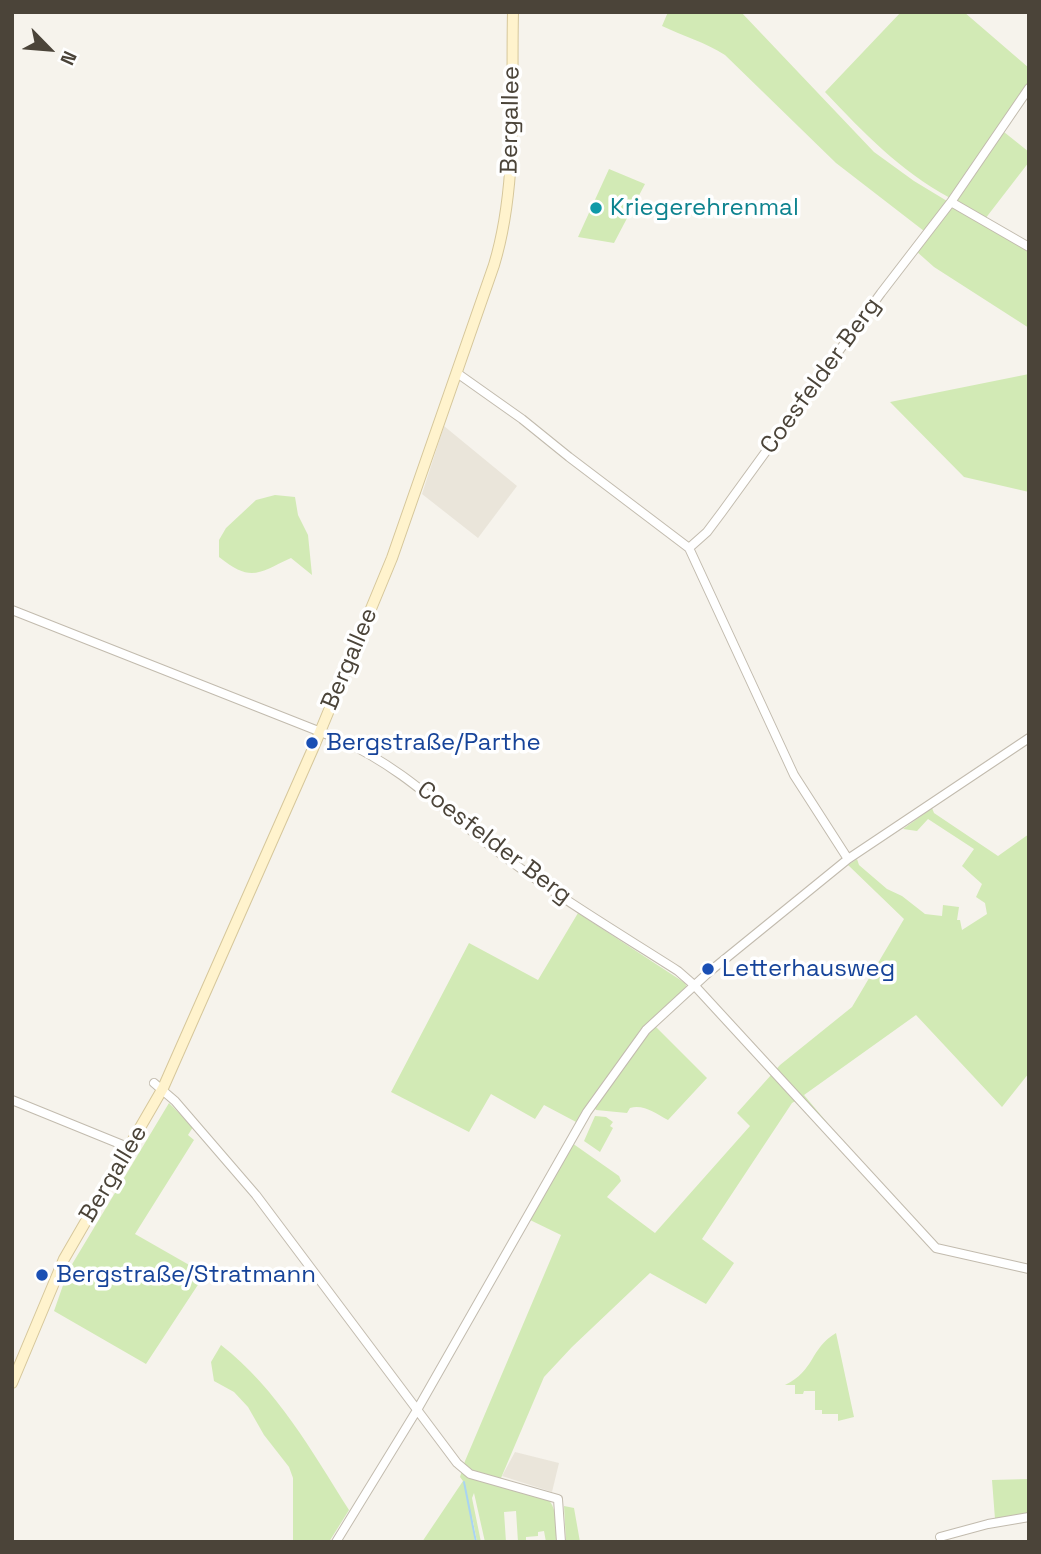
<!DOCTYPE html>
<html>
<head>
<meta charset="utf-8">
<style>
	body { margin:0 }
	#map { position:relative; width:1041px; height:1554px; overflow:hidden; background:#f6f3ec; font-family:"Space Grotesk",sans-serif }
	canvas { display:block }
	.frame { position:absolute; inset:0; border:14px solid #4b4439; pointer-events:none }
	.north { position:absolute; left:14px; top:14px; width:70px; height:70px; -webkit-text-stroke:5px #fff; paint-order:stroke; rotate:115deg; font-size:19px; font-weight:700; line-height:28px; text-align:center; color:#4b4439 }
	.north::after { content:''; display:block; margin:auto; width:24px; height:32px; background:#4b4439; clip-path:polygon(50% 0,100% 100%,50% 72%,0 100%) }
</style>
</head>
<body>
<div id="map">
<canvas width="1041" height="1554"></canvas>
<div class="frame"></div>
<div class="north">N</div>
</div>
<script>
const c = document.querySelector('canvas').getContext('2d');
c.lineJoin = 'round';
function fillPath(path, color) {
  c.fillStyle = color;
  c.fill(path, 'evenodd');
}
function stroke(path, color, width, dash) {
  c.strokeStyle = color;
  c.lineWidth = width;
  c.lineCap = dash ? 'butt' : 'round';
  c.setLineDash(dash || []);
  c.stroke(path);
}
function drawText(font, color, halo, rows, align = 'center') {
  c.font = font + ' "Space Grotesk",sans-serif';
  c.lineWidth = 7;
  c.setLineDash([]);
  c.textBaseline = 'middle';
  c.strokeStyle = halo;
  c.fillStyle = color;
  for (const [text, x, y, turn = 0] of rows) {
    c.save();
    c.translate(x, y);
    c.rotate((+turn || 0) * Math.PI / 180);
    c.textAlign = isNaN(turn) ? turn : align;
    if (halo) c.strokeText(text, 0, 0);
    c.fillText(text, 0, 0);
    c.restore();
  }
}
const residential = new Path2D(`
	M444,426L517,486L478,538L422,494Z
	M515,1452L559,1463L552,1492L502,1476Z`);
const green = new Path2D(`
	M668,12H741L874,152L914,181L947,201L924,231L836,163L725,55C705,42 683,36 662,26Z
	M901,12H964L1029,68V81L950,198C898,169 866,135 825,92Z
	M1004,132L1029,152V162L985,219L956,202Z
	M609,169L645,184L614,243L578,237Z
	M952,204L1029,250V328L934,267L916,251Z
	M1029,374V492L964,477L890,402Z
	M275,495L295,497L298,515L308,535L312,575L291,558C258,573 252,583 219,557V540L226,528L256,500Z
	M932,808L934,813L998,856L1029,834V1073L1002,1107L916,1015L804,1095L845,1144L802,1097L792,1103L702,1239L734,1263L706,1304L650,1273L572,1347L544,1377L498,1485L548,1499C558,1510 556,1528 556,1542H546L544,1531L538,1532V1536L526,1537V1542H518L516,1511L504,1512L506,1542H485L474,1493L472,1498L481,1542H477L472,1516L475,1542H422L463,1481L460,1477L465,1461L561,1235L528,1219L572,1143L619,1176L621,1181L607,1197L655,1233L750,1126L737,1113L780,1065L852,1007L904,919L848,865L857,859L859,865L887,889L902,896L925,914L942,916L943,905L959,907L957,920H960L962,930L987,914L985,903L976,897L982,884L962,866L974,849L928,819L917,831L903,829Z
	M578,913L685,983L687,987L641,1029L578,1123L544,1105L535,1119L491,1094L469,1132L391,1092L469,943L538,980Z
	M655,1026L707,1078L668,1120C656,1114 644,1104 630,1108L627,1113L596,1110L594,1107L646,1035Z
	M169,1103L193,1127L188,1135L194,1140L135,1234L205,1274L146,1364L54,1311L68,1271Z
	M595,1116L606,1117L613,1122L610,1126L613,1128L600,1152L584,1141Z
	M836,1333L854,1417L838,1421V1414H822V1410H815V1391H804L803,1394H795V1385H785C815,1371 810,1348 836,1333Z
	M221,1345C278,1390 311,1450 349,1510L329,1542H293V1478L289,1467L264,1435L248,1407L234,1392L214,1381L211,1362Z
	M1029,1479V1515L995,1519L992,1480Z
	M564,1506L574,1508L580,1542H566Z`);
const stream = new Path2D(`
	M464,1482L476,1542`);
const street = new Path2D(`
	M1029,88L951,202L1029,247
	M457,373L522,419L569,457L689,548L794,775L848,859
	M689,548L707,532L722,512L881,293L951,202
	M12,610L341,740C406,769 449,816 505,857C560,898 620,934 678,971L694,985L936,1248L1029,1269
	M154,1083L175,1101L256,1195L457,1463L470,1474L558,1499L561,1542
	M12,1100L130,1148
	M940,1537L988,1524L1029,1517
	M336,1542L417,1410L587,1112L646,1030L709,972L848,859L1029,738`);
const secondary = new Path2D(`
	M12,1383L64,1259L163,1088L315,744L392,558L494,265C518,186 511,95 513,12`);
const markers = [
	[596,208,7,"#0f9aa8"],
	[312,743,7,"#1a4fb4"],
	[708,969,7,"#1a4fb4"],
	[42,1275,7,"#1a4fb4"]
];
const streetNames = [
	["Bergallee",511,120,-89],
	["Coesfelder Berg",821,376,-54],
	["Bergallee",350,659,-67],
	["Coesfelder Berg",494,843,37],
	["Bergallee",114,1174,-59]
];
const cultureNames = [
	["Kriegerehrenmal",610,208]
];
const transitNames = [
	["Bergstraße/Parthe",326,743],
	["Letterhausweg",722,969],
	["Bergstraße/Stratmann",56,1275]
];
fillPath(residential, '#eae5da');
fillPath(green, '#d2eab5');
stroke(stream, '#a9d4f2', 2);
stroke(street, '#c2bbae', 10);
stroke(secondary, '#d6c79b', 12);
stroke(street, '#fff', 8);
stroke(secondary, '#fff3cd', 10);
for (const [x, y, r, color] of markers) {
  const dot = new Path2D();
  dot.arc(x, y, r, 0, 2 * Math.PI);
  c.fillStyle = color;
  c.fill(dot);
  stroke(dot, '#fff', 2.5);
}
drawText('24px', '#4b4439', '#fff', streetNames);
drawText('24px', '#0d838f', '#fff', cultureNames, 'left');
drawText('24px', '#164399', '#fff', transitNames, 'left');
</script>
</body>
</html>
